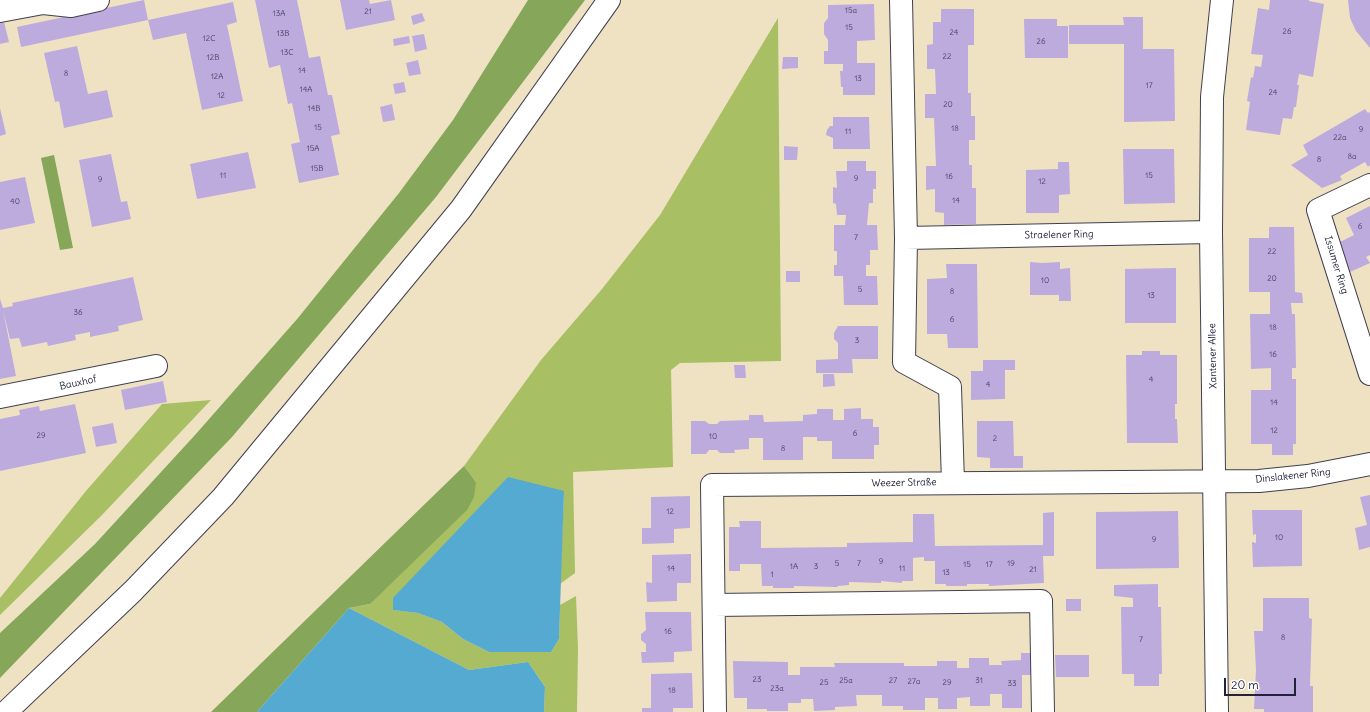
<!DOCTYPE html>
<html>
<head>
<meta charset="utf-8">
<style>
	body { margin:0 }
	#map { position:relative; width:1370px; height:712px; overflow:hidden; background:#efe2c3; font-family:Delius,sans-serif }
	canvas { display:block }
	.scale { position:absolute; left:1224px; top:678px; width:72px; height:18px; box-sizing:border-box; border:2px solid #22223b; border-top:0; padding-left:5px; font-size:12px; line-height:14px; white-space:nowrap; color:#22223b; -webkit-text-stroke:3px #fff; paint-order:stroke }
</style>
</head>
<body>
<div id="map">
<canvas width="1370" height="712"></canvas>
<div class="scale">20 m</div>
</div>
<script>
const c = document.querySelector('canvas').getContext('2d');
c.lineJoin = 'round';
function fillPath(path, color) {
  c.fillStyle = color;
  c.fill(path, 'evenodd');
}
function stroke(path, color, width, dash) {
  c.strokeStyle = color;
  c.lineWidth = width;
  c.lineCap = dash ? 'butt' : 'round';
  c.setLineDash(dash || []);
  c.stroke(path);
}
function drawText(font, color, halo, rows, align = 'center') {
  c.font = font + ' Delius,sans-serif';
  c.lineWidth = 3;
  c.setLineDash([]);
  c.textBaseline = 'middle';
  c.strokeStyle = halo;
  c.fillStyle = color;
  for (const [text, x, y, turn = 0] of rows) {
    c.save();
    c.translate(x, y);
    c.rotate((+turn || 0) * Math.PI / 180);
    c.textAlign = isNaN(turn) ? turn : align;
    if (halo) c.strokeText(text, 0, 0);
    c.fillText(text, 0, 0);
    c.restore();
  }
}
const green = new Path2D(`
	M778,18L781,361L680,363L671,370L673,467L573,472L575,573L560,584L564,491L394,610L418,613L442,622L463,639L489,652H551L559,639L560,605L576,596L578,648L577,712H544L545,687L528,662L469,670L349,608L370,604L476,482L464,466L541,360L602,289L660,215Z
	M211,400L102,515L0,615V598L86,491L162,404Z`);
const forest = new Path2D(`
	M528,0H585L436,197L232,437L0,678V633L95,544L195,435L298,318L399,193L453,120Z
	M54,155L73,248L60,250L41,158Z
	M464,466L476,482L474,497L467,510L370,604L349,608L257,712H211Z`);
const water = new Path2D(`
	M508,477L564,491L559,639L551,652H489L463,639L442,622L418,613L393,610V598Z
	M349,608L469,670L528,662L545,687L544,712H257Z`);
const building = new Path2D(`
	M144,0L148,20L21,47L17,27Z
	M255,0H297L309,58L320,56L328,95H332L340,134L331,136L339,175L299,183L291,144L300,142L292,103L288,104L280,65L269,68Z
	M340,0H369L370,4L391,0L395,20L346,30Z
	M1270,0H1309V1L1324,4L1313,77L1299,74L1297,85H1299L1296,107H1294L1292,119L1283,118L1280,135L1246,130L1250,102L1247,101L1251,77L1253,78L1255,66L1261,67L1263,55L1251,54L1258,8L1269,10Z
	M1348,0H1370V48L1356,31L1350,18Z
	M233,2L237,22L227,25L243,101L202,110L186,33L153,40L148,20Z
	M874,4L875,40L857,41V63H875V95H843V87H841L840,71H843V64H824V51H828V40L824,34V23L828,18V5Z
	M941,9H974V45H968V93H971V116H975V140H969V165H972V188H976V224L944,225V213L935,212V189L926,190V166H936L934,118H925V94H936L935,69H927V45L933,44V22H941Z
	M422,13L425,21L413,25L411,16Z
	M1123,17H1143V49H1174L1175,121L1124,122V44H1069V25H1124Z
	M1024,19H1057V26H1068V58H1025Z
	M4,22L9,42L0,44V23Z
	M424,34L427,49L415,52L412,36Z
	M409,36L410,43L394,46L393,39Z
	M77,46L88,94L107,90L113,117L64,128L59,101L55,102L44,53Z
	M783,57H798V68L782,69Z
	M418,60L421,74L409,76L406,63Z
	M404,82L406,92L395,94L393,84Z
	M392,104L395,120L383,122L380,107Z
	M0,108L6,134L0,136Z
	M1365,109L1368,113L1370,112V165L1368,167L1365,162L1340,176L1342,180L1322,188L1291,165L1308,155L1303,145Z
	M833,117H869L870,149H833V138L826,135L827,130L830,126H833Z
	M784,146L798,147L797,160H784Z
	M1123,149H1174L1175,203L1124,204Z
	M248,152L256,188L197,199L190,164Z
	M111,154L121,202L127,201L131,219L92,227L79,160Z
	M847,161H866V171H876V189H873V203H869L867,225H877L878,250H870V265H866V276H877L878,305H844L843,276H834V265H837V251H834V225H845L846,215H837L836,204L833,203V187L837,188L836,171H847Z
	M1058,162H1069L1070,194L1059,195V213H1026V170L1058,169Z
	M25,177L35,223L0,230V182Z
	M1370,206V255L1366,257L1370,263L1350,272L1340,242L1354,235L1346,218Z
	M1269,227H1294L1295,292L1302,293L1303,303H1291L1292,314H1295L1296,368H1292V379H1296V444H1293V455H1272V444H1251V390H1271V368L1251,369L1250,314H1270V292H1249V238H1269Z
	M1030,262L1042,263L1060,262V269L1070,268L1071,301H1059V295H1030Z
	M946,264H977L978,348H948L947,334H927V279L947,278Z
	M1176,268V323H1125V269Z
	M786,271H800V282H786Z
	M133,277L143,320L118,326L119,331L90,337V332L75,335L76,340L48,346L47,342L22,347L19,338L10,339L3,310L16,376L0,379V299L3,308L13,306L12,303Z
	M838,326H878V359H852L853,373H816V360L838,359V343L834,339V333Z
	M1142,351H1160V355H1177V404H1175V419H1177L1178,443H1127L1126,355H1142Z
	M983,360H1015V370H1005V399L971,400V371H983Z
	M734,365H745L746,378H735Z
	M823,374H834L835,386L823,387Z
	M163,381L167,402L125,410L121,390Z
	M75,404L86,453L0,471V419L20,415L19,410L39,406L40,411Z
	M861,408V419H873V427H879V445H874V459H832V441H817V437H803V460H763V438H749V449L734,450L735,453H720L717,450H709L706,454H691V421H705L709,424H717L720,421L749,420V415H763L764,422L803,421V415L817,414V409H833V420H844V409Z
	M977,421H1013L1014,456H1023V468H990V458L977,457Z
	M113,423L117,443L96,447L92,427Z
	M1370,495V547L1359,550L1355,528L1367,525L1360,497Z
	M690,496V528L674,529V543L642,544V528H651V497Z
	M1252,510H1302V566L1253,567L1252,542L1256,543V534L1253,535Z
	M1178,511L1179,568L1096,569V512Z
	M1054,512V556H1043L1044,583L989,586V584H967V586H946V584H935V561H924V557L913,558V581H902V583L881,581V583L849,582V585L838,586L837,587L794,586V588H773V586H762L761,564H740V571H729V527H740L739,521H761V548L847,547V543L913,542V514H934L935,546L1043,545V513Z
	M691,554V583H677V601L647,602L646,582L652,583V555Z
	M1158,584V607H1161L1162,674H1159V686H1134V674H1122L1121,607H1133V598L1114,596V585Z
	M1263,598H1309V618L1312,619L1310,686H1313V712H1264V709H1254L1256,670L1254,631H1263Z
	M1066,599H1081V611H1066Z
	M645,612H691L692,651L674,652V662L642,663L641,652H646V644L641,640V634L646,630Z
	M1021,653H1032V675H1022V708H1002V694H990V706H970V697L957,698V709H938V698H925V710H903V706H882V695H856L857,706L835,707V710L814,711L813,699H801V703H788V711H767V709H747V698H734L733,661L788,662V675H800V667H835L834,663H904V666H937V661H957V668H969V658H989V665H1002L1001,661L1021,660Z
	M1055,655H1089V677H1056Z
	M692,673L693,708H673V712H642V708H651V674Z`);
const minor = new Path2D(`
	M901,0L906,238L1211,232
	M0,11L43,3L71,6L98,0
	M1370,185L1318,210L1370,374
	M906,238L904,362L950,387L953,483
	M0,397L156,366
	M714,605L1041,601L1043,712
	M715,712L712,485L1259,481L1308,476L1370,464
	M1217,712L1211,232L1212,97L1222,0`);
const primary = new Path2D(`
	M6,712L133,591L223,497L461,209L609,0`);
const numberNames = [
	["15a",851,11],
	["21",368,12],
	["13A",279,14],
	["15",849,28],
	["26",1287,32],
	["24",954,33],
	["13B",283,34],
	["12C",209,39],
	["26",1041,42],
	["13C",287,53],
	["22",947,57],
	["12B",213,58],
	["14",302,71],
	["8",66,74],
	["12A",217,77],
	["13",858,79],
	["17",1149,86],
	["14A",306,90],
	["24",1273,93],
	["12",221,96],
	["20",948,105],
	["14B",314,109],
	["15",318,128],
	["18",955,129],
	["9",1361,130],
	["11",848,132],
	["22a",1340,138],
	["15A",313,149],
	["8a",1352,157],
	["8",1319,160],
	["15B",317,169],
	["11",223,176],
	["15",1149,176],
	["16",949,177],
	["9",856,179],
	["9",100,180],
	["12",1042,182],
	["14",956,201],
	["40",15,202],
	["6",1360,227],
	["7",856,238],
	["22",1272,252],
	["20",1272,279],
	["10",1045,281],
	["5",860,290],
	["8",952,292],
	["13",1151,296],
	["36",78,313],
	["6",952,320],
	["18",1273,328],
	["3",857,341],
	["16",1273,355],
	["4",1151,380],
	["4",988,385],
	["14",1274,403],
	["12",1274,431],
	["6",855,434],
	["29",41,436],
	["10",713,437],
	["2",995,439],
	["8",783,449],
	["12",670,512],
	["10",1279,538],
	["9",1154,540],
	["9",881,562],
	["5",837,564],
	["7",859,564],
	["19",1011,564],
	["15",967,565],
	["17",989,565],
	["1A",794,567],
	["3",816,567],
	["14",671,569],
	["11",902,569],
	["21",1033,570],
	["13",946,573],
	["1",772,575],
	["16",668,632],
	["8",1283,638],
	["7",1141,640],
	["23",757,680],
	["25a",846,681],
	["27",893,681],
	["31",979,681],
	["27a",914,682],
	["25",824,683],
	["29",947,683],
	["33",1012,684],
	["23a",777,689],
	["18",672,691]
];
const streetNames = [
	["Straelener Ring",1059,235,-1],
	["Issumer Ring",1336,265,73],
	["Xantener Allee",1213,356,-91],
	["Bauxhof",78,383,-12],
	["Dinslakener Ring",1293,476,-6],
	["Weezer Straße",904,483,-1]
];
fillPath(green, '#a8bf64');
fillPath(forest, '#86a65a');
fillPath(water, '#54aad0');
fillPath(building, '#bdabdd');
stroke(minor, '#413f4f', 24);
stroke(primary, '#413f4f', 24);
stroke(minor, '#fff', 22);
stroke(primary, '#fff', 22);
drawText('8px', '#494464', null, numberNames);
drawText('10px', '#22223b', '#fff', streetNames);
</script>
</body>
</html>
